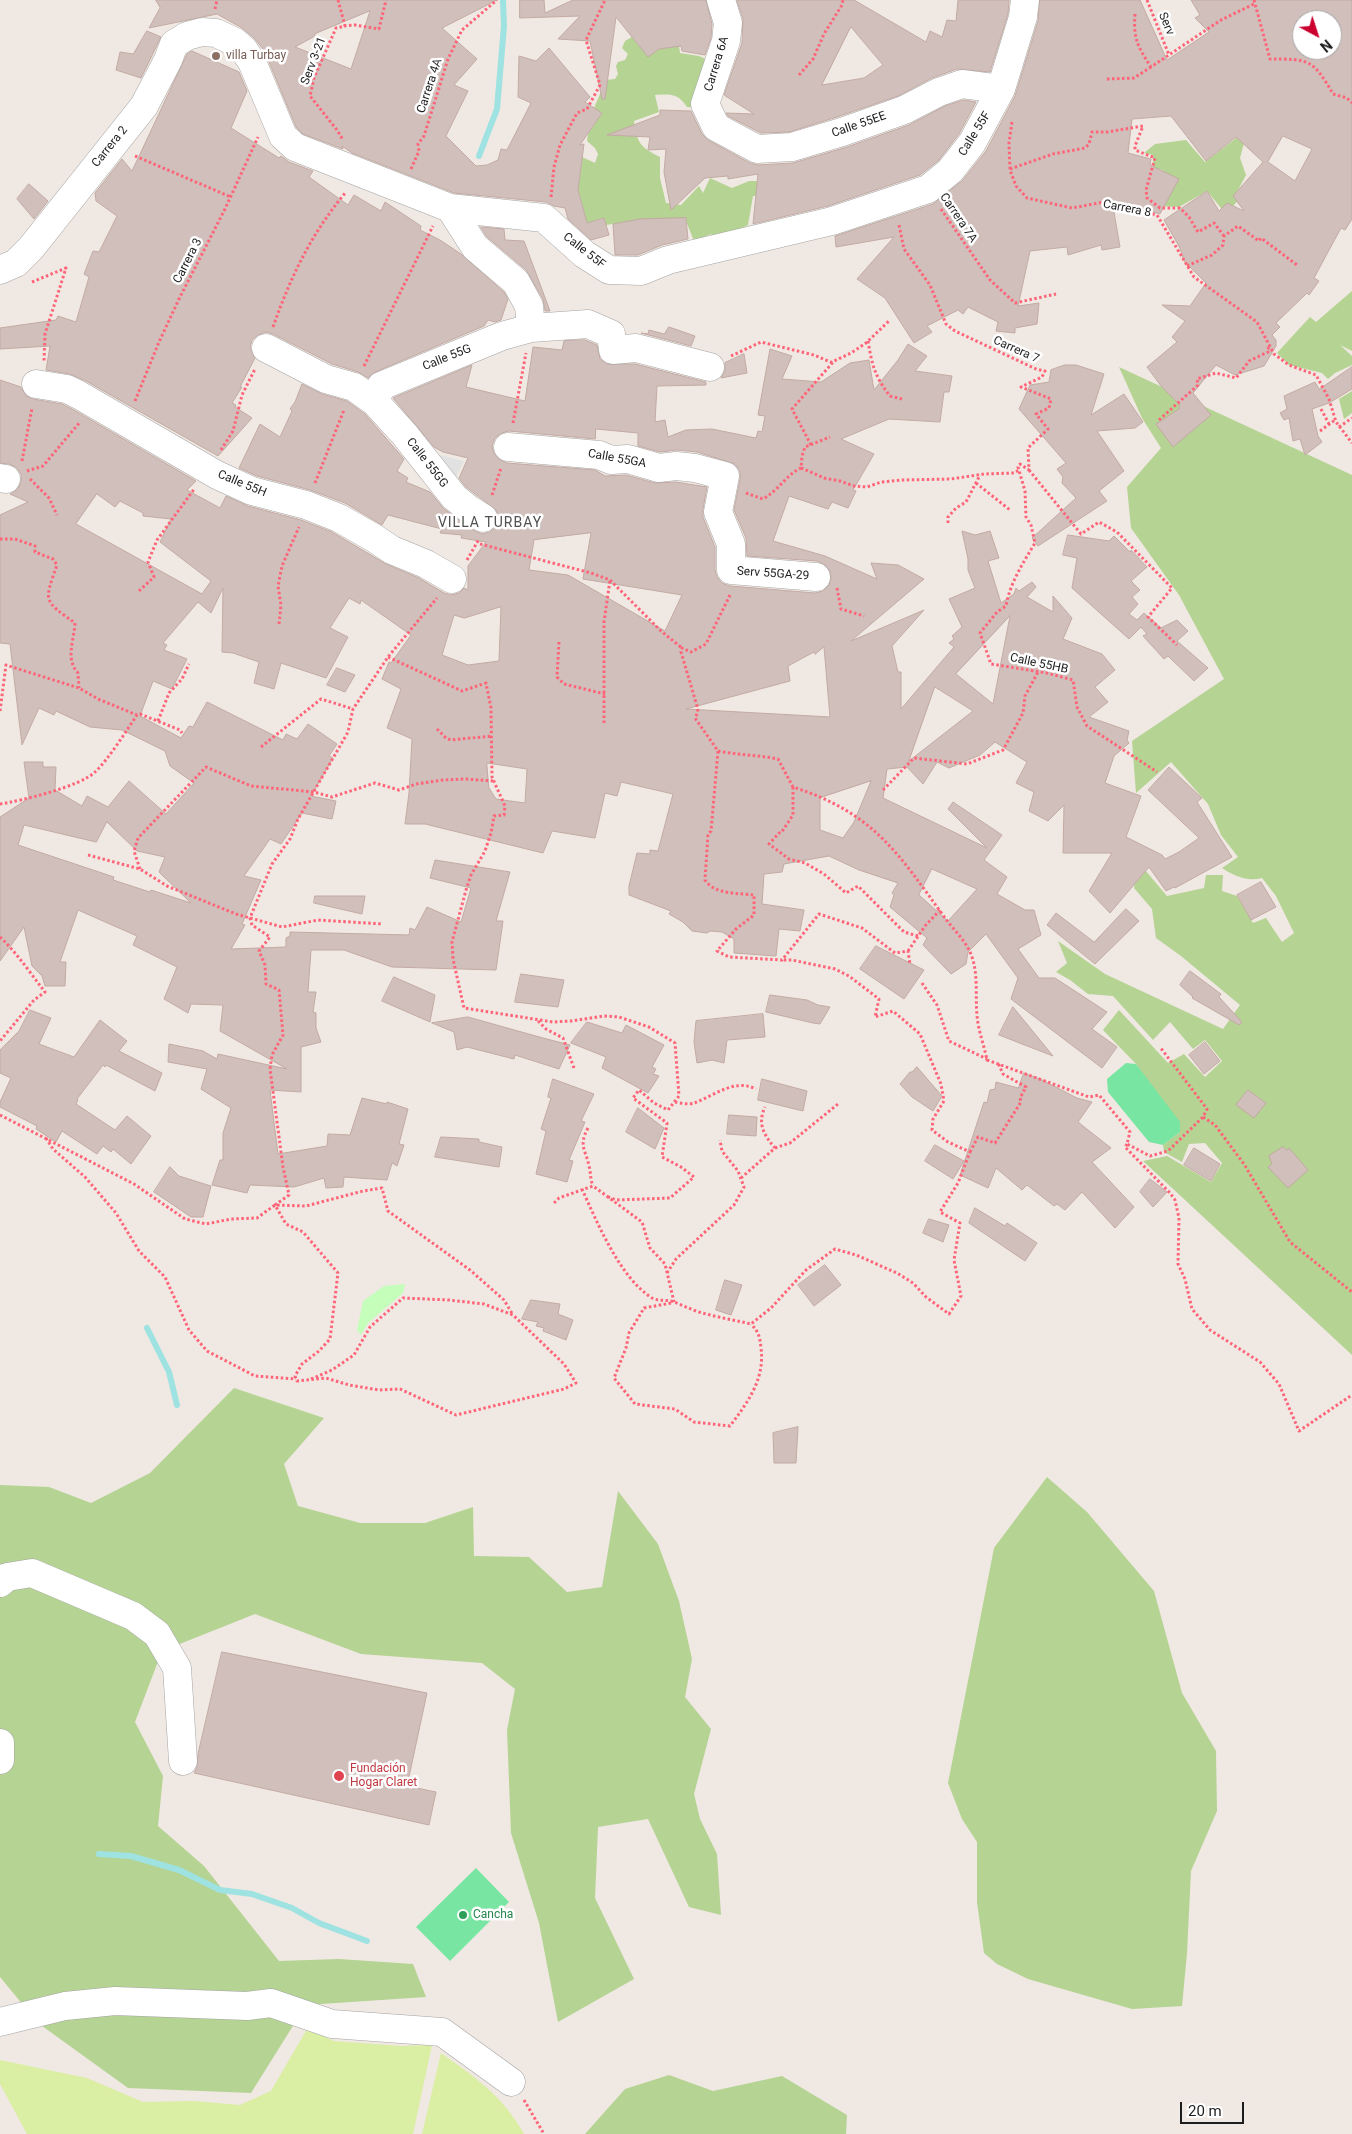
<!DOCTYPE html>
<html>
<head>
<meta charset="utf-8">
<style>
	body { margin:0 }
	#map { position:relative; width:1352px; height:2134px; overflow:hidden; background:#f0e8e2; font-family:Roboto,sans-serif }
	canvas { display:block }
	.north { position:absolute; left:1292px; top:10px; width:50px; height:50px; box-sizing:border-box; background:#fff; border:1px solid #a5a5a5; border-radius:50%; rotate:140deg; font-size:14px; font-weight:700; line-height:20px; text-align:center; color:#1d1d1d }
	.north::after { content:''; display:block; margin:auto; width:18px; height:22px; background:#cb002f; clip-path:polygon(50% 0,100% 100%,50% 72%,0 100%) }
	.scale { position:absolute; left:1180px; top:2102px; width:64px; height:22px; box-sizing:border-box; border:2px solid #1d1d1d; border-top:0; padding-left:6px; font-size:15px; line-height:18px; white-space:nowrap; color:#1d1d1d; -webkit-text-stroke:4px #fff; paint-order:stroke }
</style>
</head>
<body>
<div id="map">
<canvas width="1352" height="2134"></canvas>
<div class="north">N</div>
<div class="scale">20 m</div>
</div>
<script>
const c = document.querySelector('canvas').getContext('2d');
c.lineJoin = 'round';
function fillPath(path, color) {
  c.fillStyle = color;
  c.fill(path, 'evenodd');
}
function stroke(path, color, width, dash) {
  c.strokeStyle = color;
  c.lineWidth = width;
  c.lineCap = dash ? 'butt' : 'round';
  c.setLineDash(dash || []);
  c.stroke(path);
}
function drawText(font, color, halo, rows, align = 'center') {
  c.font = font + ' Roboto,sans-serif';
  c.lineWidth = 5;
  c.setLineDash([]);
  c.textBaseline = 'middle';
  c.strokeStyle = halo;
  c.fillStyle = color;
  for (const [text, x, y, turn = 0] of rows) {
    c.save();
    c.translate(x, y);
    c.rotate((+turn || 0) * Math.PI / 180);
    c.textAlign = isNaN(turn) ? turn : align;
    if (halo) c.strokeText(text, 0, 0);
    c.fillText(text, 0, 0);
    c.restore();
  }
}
const grass = new Path2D(`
	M307,2029L334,2041L401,2046L432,2045L413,2134H27L0,2084V2060L87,2078L143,2102L193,2101L240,2105L271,2091Z
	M441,2053C475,2077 503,2096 524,2134H422Z`);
const forest = new Path2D(`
	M632,37L648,56L664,46H679L680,53L699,56L712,62L698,108L687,107C678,93 670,94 655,95L659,112L634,121C637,143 640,147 660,157V178L666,203L681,205L699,186L703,193L710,178L732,188L749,181H768L784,196H753L748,225L713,242L711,234L694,241L686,221L655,224L626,222L606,225L604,218L587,223L578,190L582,157L595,163L598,154L595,148L587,141L588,134L601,114L594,108L606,80L615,79L618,74L616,66L618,62L625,60L628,54L622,48L625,41Z
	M1248,129L1240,158L1246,175L1237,192L1243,195L1226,214L1207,191L1179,207L1159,206L1152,188L1163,170L1153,169V155L1144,153L1155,144L1186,140L1205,162Z
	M1352,291V351L1340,345L1352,356V365L1335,373L1328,379L1322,373L1289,365L1277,353L1310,317L1316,322Z
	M1119,367L1352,475V1355L1143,1161L1167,1156L1211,1182L1222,1163L1205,1143L1189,1144L1182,1162L1164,1152L1163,1145L1180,1132L1136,1064L1103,1030L1119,1010L1168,1063L1184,1054L1205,1077L1222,1061L1205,1040L1193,1049L1170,1022L1153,1040L1113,996L1088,994L1070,980L1056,972L1067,963L1058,941L1105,974L1223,1029L1240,1005L1181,956L1156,938L1152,909L1134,888L1135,876L1145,870L1167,896L1204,888L1206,875H1223L1222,891L1237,896L1253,923L1266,918L1282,942L1294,933L1276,896L1262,878C1248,882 1234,876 1222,868L1238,857L1221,835L1208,804L1171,762L1136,793L1132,741L1224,679L1179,595L1131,528L1127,487L1161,448L1142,418Z
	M1352,391V413L1344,419L1339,399Z
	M234,1388L324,1418L284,1464L298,1506L360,1523H425L473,1507L474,1556L529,1557L567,1592L602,1587L618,1491L658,1544L679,1601L692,1659L685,1697L711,1729L694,1794L700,1819L717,1854L721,1915L689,1907L648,1819L598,1827L595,1898L634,1979L558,2022L539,1923L511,1833L507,1730L515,1689L482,1663L361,1654L255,1614L162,1651L135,1722L163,1776L158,1826L204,1866L279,1961L339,1959L413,1964L426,1997L306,2005L251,2093L128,2088L38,2023L0,1977V1485L49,1487L91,1503L150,1473Z
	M1047,1477L1087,1512L1154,1591L1182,1693L1216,1751L1217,1811L1191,1871L1187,1953L1182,2006L1132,2009L1028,1979L997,1964L984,1953L977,1902V1842L962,1819L948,1783L994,1548Z
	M669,2075L713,2091L782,2076L847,2115L846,2134H585L625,2089Z`);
const park = new Path2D(`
	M405,1284L403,1293L368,1323L361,1335L357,1330L363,1301L384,1286Z`);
const pitch = new Path2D(`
	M1126,1063L1136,1064L1180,1122V1132L1163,1145L1149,1142L1108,1092L1107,1079Z
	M476,1868L509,1902L450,1961L416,1927Z`);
const parking = new Path2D(`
	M434,454L464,461L453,483Z`);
const stream = new Path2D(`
	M479,156L497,109L504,26L503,0
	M147,1328L169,1372L177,1405
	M99,1854L131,1856L179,1870L220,1890L252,1894L292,1908L319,1923L367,1941`);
const building = new Path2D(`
	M156,0H497L442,28L477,59L454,85L468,91L446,136L476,166L487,165L498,160L501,149L507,150L531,103L518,97L519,56L536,61L549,48L590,97L585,102L602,113L580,145L584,144L578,190L587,223L604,218L609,235L591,240L568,219L565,208L554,206L546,202L454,193L352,153L342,146L343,149L303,134L296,127L264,50L254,38L242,28L217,14L149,28L160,8ZM370,11L351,69L295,47L315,36V34Z
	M520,0H544L545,13L573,0H706L712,24L711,38L705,55L682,51L681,46L659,49L648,57L616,17L605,99H602L590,41L558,39L580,16L520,18Z
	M737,0H854L926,42L930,31L942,37L947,20L956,21L958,0H1009L1008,14L990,72L957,69L932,78L898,96L837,117L789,132L761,133L728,116L726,113L754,114L724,95L742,43L743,19ZM851,27L883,65L864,78L822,85Z
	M1040,0H1140L1167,60L1209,32L1195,18L1200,15L1191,0H1352V219L1345,230L1341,228L1314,278L1319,281L1309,295L1307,293L1276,323L1280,327L1272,335L1276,340V346L1264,366L1235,375L1216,365L1193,393L1211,415L1173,447L1156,424L1180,408L1178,406L1180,405L1161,386L1147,367L1177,342L1172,337L1185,321L1162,305L1190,306L1206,283L1184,261L1180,248L1164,220L1207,191L1219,211L1227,203L1244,211L1233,196L1263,162L1236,137L1206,161L1171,116L1132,119L1128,153L1151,159L1150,165L1179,179L1160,214L1112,201L1120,247L1102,250L1101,245L1068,255L1067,247L1030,251L1018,306L1039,303L1037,324L1015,328V333L996,331L998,322L968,307L963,314L958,310L927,326L932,332L914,343L885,298L857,279L894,237L836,247L835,236L933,204L962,181L986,151L1015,96L1038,21ZM1302,20H1332V50H1302ZM1283,136L1312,149L1295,181L1268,162Z
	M147,31L161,37L141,78L116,70L120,52L133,54Z
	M192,51L239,72L247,91L231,128L279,158L281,156L289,162L313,171L309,177L348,205L354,195L381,211L385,202L421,226L420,230L440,240L461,254L504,292L508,299L501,320L495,322L488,320L484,326L375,372L368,378L358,372L332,364L273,334L266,332L258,335L252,340L250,348L255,358L240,387H242L232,403L236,405L235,407L252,418L218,456L86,381L70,374L46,370L50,346L0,349V328L56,320L58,316L76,322L89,277L84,274L93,251L99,252L117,216L96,201L95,193L122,159L132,171L187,54Z
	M964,100L976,102L959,134L939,160L920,175L828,206L753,224L758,174L728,179V176L705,178L671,210L664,172L666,149L648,150L650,137L607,135L660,115V110L691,111L702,134L708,140L750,163L758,165L793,163L847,147L909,125L945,106Z
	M29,184L48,201L34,219L17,199Z
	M686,218L688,239L662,245L638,255H615L613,224L640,219Z
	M481,227L504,229L505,240L524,241L550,311H545L543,299L526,270L487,237Z
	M669,327L695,336L691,346L641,333L648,334L649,330L664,334Z
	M585,340L597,345L600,359L607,364H635L706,382V385L657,386L655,422L665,420L668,437L686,430L712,429L756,438L758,431L762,432L765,416L758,415L770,349L792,356L782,379L821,382L850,363L869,360L874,390L898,360L908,344L927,356L915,371L952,376L949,392H944L940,422L889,419L841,439L874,454L853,490L856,491L848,508L832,502L828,509L789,496L773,541L825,556L877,579L871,563L898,565L924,579L851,641L924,610L892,646L898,672H901V709L954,647L949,643L954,639L952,636L962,627L949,599L975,588L968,570V559L962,531L975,535L990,531L999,558L988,561L1001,603L1014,594L1016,588L1019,591L1032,582L1036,587L1027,597L1053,612V596L1072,618L1063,639L1102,654L1115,670L1095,687L1108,702L1089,717L1129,731L1127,740L1129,743L1114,756L1105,783L1141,796L1126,837L1162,855L1165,859L1179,852L1199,838L1148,790L1169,767L1202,798L1197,802L1232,857L1175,888L1174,887L1166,891L1149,867L1110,913L1089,891L1112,853H1063L1064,805L1048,821L1029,811L1034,792L1016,783L1027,762L995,742L980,755L949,768L937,762L923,784L907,767L887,769L883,798L987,848L948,809L953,802L1002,835L984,860L1007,877L997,894L1025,910H1034L1041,935L1018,949L1039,978H1055L1107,1012L1092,1029L1117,1047L1102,1068L1011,999L1018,978L986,934L968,952L966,964L951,974L923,945L927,938L890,907L894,895L892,893L898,883L859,870L829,856L784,864L782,872L764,874L762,904L804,910L800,931L779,929L776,956L734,953V939L722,932L710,931L707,933L692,931L683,922L669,914L671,911L629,895V886L637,853L650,854V850L658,851L673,794L621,782L617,796L605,793L595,838L552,831L543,853L425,824H405L409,793L412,739L387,728L401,689L382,679L389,662L391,663L411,635L361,600L360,604L349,598L330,628L348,637L326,678L281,663L274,689L254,683L259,662L233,653L222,652L223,588L211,613L198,602L163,643L167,645L164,650L187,659L172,689L153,681L140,716L181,738L189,726L193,727L207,702L283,740L286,734L297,739L308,724L337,744L329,756L333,758L311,796L336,801L332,819L302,813L281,844L270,839L244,876L261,880L242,924L245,925L231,949L286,947V938L290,936V932L409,935L410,928L415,930L427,907L461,922L471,888L430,878L435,860L510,872L496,921H503L496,970L392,967L344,950H311L308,992H316L313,1012L316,1013V1028L321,1042L301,1047V1092L270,1090L278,1154L327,1146L328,1134L350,1135L362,1098L387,1104V1102L408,1109L399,1144L404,1145L397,1166L392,1163L387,1180L344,1177L343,1187L326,1188L324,1178L294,1187L250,1185L247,1193L212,1185L220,1160H223V1133L231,1108L201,1089L207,1069L168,1062L169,1044L203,1051L217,1059L218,1054L287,1069L220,1031L223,1005L191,1004L188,1013L164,999L177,967L133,945L137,936L78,910L60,962H66L65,986H45L42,976L32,966L24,927L0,961V817L29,798L24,762H43V767H56L55,790L82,806L87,796L108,807L129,781L166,814L194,783L170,766L165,751L122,730L90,727L56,711L54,715L39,708L22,745L10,644L0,643V515L28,502L10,494L18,489L21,482V474L16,467L9,464L0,463V380L21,387L26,396L33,399L62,404L72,409L196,481L187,490L220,508L226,496L248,506L301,520L332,532L386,564L419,578L444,593L452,595L459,593L464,588L468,590V566L486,542L461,538L462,535L440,533L442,529L388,515L382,525L345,503L310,490L257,476L239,468L260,424L280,437L292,411L290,409L295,402L302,384L322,394L347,401L365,414L404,459L397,471L408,478L406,482L430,492L444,509L475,531L482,534L490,532L497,526L499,518L496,510L465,486L459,478L468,458L443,452L434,447L393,398L472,365L466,387L525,401L533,347L562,350L564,341ZM596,429L638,433V446L660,452L677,450L697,452L735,464L740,471V479L734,510L746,538L747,556L817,561L824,564L830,571L831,579L829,585L823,591L815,593L730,586L722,583L717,577L715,570V547L703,517V509L707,487L676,482L655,483L626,475L605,476L595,470L507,463L499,459L494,453L492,446L495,438L502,433L509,431L595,439ZM97,494L115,507L120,501L143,513V516L171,519L160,542L211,581L202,594L76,524ZM591,533L583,579L682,595L665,631L568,575L529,570L534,540ZM501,607L499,661L468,665L442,655L454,615L464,618ZM1010,616L993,704L956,674ZM824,647L830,717L686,709L790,681L788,666L814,652L815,654ZM935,687L973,711L909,761ZM487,763L527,769L525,803L496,799L489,788ZM871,781L854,822L843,838L820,830V798ZM107,822L137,851L165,857L159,872L191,903L151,890L150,892L113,880L114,877L18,845L24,825L96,842ZM932,869L977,889L948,921L919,895Z
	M744,354L747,373L721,378L725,370V363Z
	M1065,365H1076L1104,374L1091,415L1124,394L1143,422L1135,428L1097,431L1124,471L1099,491L1107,501L1038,546L1032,538L1076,498L1062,483L1063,477L1057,469L1066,463L1019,409L1030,385L1049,382L1051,370Z
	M1352,367V389L1329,403L1312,409L1318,436L1322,442L1305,455L1300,439L1293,441L1289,418L1284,420L1280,413L1287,409L1284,396L1315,382L1319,389Z
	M1068,535L1109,541L1114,536L1130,552L1131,550L1147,567L1131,581L1140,590L1132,597L1138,604L1129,614L1137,620L1144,613L1161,628L1177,620L1188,631L1177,641L1208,668L1194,681L1168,656L1164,659L1143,636L1147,634L1141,627L1129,639L1072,588L1077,558L1063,555Z
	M337,668L355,675L345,692L327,685Z
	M1261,882L1276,907L1251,920L1237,895Z
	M315,896H365L362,914L314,903Z
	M1126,909L1139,921L1095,964L1047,925L1056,913L1094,942Z
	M876,946L924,970L904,999L860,969Z
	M1190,971L1221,994L1219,997L1242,1022L1239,1025L1192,998L1193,997L1180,985Z
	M521,974L564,980L558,1007L515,1002Z
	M394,977L435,995L430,1022L382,1001Z
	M770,995L807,1000L818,1005L830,1007L820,1024L813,1023L766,1012Z
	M1013,1007L1053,1056L999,1035Z
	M30,1010L51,1018L39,1044L74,1057L100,1020L127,1041L119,1051L162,1073L155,1091L106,1065L105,1067L103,1065L77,1099L78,1100L76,1104L115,1130L127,1116L151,1136L131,1164L113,1149L111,1152L103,1146L97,1154L62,1131L56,1142L36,1129L37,1126L0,1107V1102L11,1078L0,1073V1050L19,1031Z
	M763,1014L765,1037L727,1040L724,1063L712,1060L697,1063L694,1042L696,1021Z
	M468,1017L543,1038L570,1045L559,1069L515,1055L514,1059L467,1047L457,1050L454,1032L432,1023Z
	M587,1022L622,1033L626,1025L664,1045L652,1067L656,1069L653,1074L659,1076L648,1093L602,1068L606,1057L571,1043Z
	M1205,1042L1220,1061L1204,1074L1189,1055Z
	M917,1067L942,1096L933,1111L912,1097L900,1084L910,1072H912Z
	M1024,1073L1040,1079L1077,1098L1092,1102L1078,1122L1111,1148L1092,1162L1134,1207L1115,1228L1082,1192L1065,1210L1057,1204L1054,1206L1027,1185L1022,1190L996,1168L988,1188L960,1175L984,1102L987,1103L990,1090L995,1089L996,1082L1018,1088Z
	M553,1079L594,1094L581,1121L585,1122L569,1160L573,1161L567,1182L536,1174L546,1131L541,1129L551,1098L548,1097Z
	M762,1079L807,1091L803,1111L758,1100Z
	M1248,1090L1266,1103L1254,1118L1236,1105Z
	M638,1108L664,1128L655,1149L626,1132Z
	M729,1115L757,1117L756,1136L727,1134Z
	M441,1137L479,1139V1142L502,1147L499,1167L435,1157Z
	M935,1145L964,1161L953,1179L925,1161Z
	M1283,1147L1287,1150L1289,1148L1308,1170L1288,1188L1268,1167L1272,1164L1269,1156Z
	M1194,1148L1220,1164L1211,1181L1184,1165Z
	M170,1167L179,1176L211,1186L203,1217H191L154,1192Z
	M1150,1179L1167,1192L1153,1207L1140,1192Z
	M975,1208L1005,1226L1007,1223L1037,1243L1025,1261L969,1223Z
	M929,1219L949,1225L943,1242L923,1233Z
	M825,1265L841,1285L814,1306L798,1285Z
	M725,1280L742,1285L731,1315L716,1310Z
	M531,1300L560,1304L558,1314L573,1320L566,1340L543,1331L544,1328L536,1326L538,1322L522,1319Z
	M798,1427L796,1463H774L773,1433Z
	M222,1652L427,1693L407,1786L436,1792L429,1825L194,1773L197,1767L198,1754Z`);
const path = new Path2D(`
	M338,0L345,26L336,28L314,78L310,96L337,130L343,140
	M1147,0L1169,55
	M1254,0L1270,59C1309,59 1313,59 1333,94L1347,98L1352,103
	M215,9L217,0
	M1135,14C1133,39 1138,47 1151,67L1221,20L1254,4
	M344,26L355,25L379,29L386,0
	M799,75L813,59L824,34L842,5L843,0
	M1107,79L1134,78L1151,67
	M1012,122L1009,143L1010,170L1016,186L1027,198L1072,208L1104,202L1157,215L1194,277L1257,322L1274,354L1289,365L1316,375L1329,399L1336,422L1352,443
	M135,156L231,197
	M411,169L419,151L418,144L424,136L448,59L462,30L497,0
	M1010,169L1053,154L1085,148L1089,144L1092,132H1107L1143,126L1135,146V150L1155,158L1146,190L1147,198L1160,208H1180L1189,217L1198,232L1214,223L1224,236
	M551,197L554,167L560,145L577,113L587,109L600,85L586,40L605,0
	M941,209L990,280L1015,303L1056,294
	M899,225L904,249L930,285L946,324L955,331L1036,369L1045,371L1042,377L1021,387L1051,399L1049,408L1036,414L1048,429L1028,448L1029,470L1020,464L1018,467L1025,491L1026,517L1031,525L1035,543C1023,563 1010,583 1006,606L997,612L980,633L991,664L1047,673L1073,680L1077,707L1087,726L1157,772
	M1187,266L1212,255L1223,245L1224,236L1238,226L1259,241L1261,238L1297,265
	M32,282L66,268L45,334L44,361
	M273,327C291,276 311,234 346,192
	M868,341C872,365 875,377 890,396L902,399
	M731,356L761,342L814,355L833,363
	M364,366L433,226
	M135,401L159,342L179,299L225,209L258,137
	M1321,409L1329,424
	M1159,420L1198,385L1197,379L1216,373L1236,378L1249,361L1268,352L1267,349L1270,347
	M513,423L526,353
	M1339,427L1352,418
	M1320,431L1335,420
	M811,445L792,409L834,361L851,353L866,343L890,320
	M221,450L233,431L242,395L255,369
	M22,461L32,408
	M801,468L824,478L840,481L854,486L867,487L881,482L901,480L951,479L984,474L1014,473L1019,470
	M1029,470L1081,534L1099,522L1117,532L1172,588L1148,617L1177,645
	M27,471L43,466L80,422
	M30,479L49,498L57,515
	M315,483L344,410
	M976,483L1010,510
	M746,493L763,499C779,490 787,474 801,468L802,456L805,447L830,437
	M492,495L501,468
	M948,523V517L956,508L966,502L980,475
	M0,539H15L35,546V552L53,559L57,565C44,602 43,600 75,623C74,641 65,659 78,673L79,688
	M480,544L591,573L610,580L661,631L682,648
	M467,560L479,539
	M837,588L841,609L864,616
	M139,591L154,577L148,562L157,540L195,488
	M730,595L706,644L691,652L682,648L681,652L697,706L698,712L695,718L718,751L711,831L708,834L705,880C715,895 739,893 754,895V915L736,929L717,951L729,957L782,960L819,914L862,928L895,953L908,951L910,964
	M279,624L281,605L278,586L282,566L299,527
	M559,642L557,677L564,684L605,694
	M388,657L462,691L486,683L491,708L492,777L505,806L504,815L494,816L491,833L485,851L471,875L466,890L452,942L453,959L464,1008L553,1022L571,1021L604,1016L619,1017L649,1027L675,1043L679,1096L668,1110L654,1103L639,1090L633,1098L667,1123L662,1157L681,1167L694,1177L670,1198L616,1200L606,1196
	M0,711L6,665L79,688L98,699L137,715L140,714L180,730L182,733
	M158,721L169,693L182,679L189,664
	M604,723V622L610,580
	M437,729L446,738L451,740L492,736
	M261,747L321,699L353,709
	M718,751C738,755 758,755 778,759L793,787C874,813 898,853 945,918C953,929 964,939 970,952C979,972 975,994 977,1015C978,1030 984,1045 987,1060L1089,1097L1099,1095L1130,1132L1127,1144L1150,1156L1168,1151L1203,1117L1207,1109L1160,1047
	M793,787V815L781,833H779L769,844L789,859L805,863L824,874L846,893L858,886L904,932L918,936
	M883,790L914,758L967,764L1003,750L1023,713L1025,696L1038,672
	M0,804C21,801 81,786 95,772C109,759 126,731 137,715
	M88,855L140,869L167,886L236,914L282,927L318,920L383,924
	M140,869L134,851L138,838L206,767L251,786L314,792L332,797L375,783L399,790L416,784L443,780L465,779L494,781
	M0,937C17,953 31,974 45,992L34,1000L0,1041
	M908,951L925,926L940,910
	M922,983L937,1005L949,1041L987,1059
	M538,1021L546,1029L563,1038L574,1068
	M675,1102C680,1103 689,1105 694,1103C714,1096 734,1078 756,1089
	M0,1115L134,1184L185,1219L206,1224L231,1219L257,1218L275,1205L306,1206L363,1191L382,1188L388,1211L470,1270L504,1300L513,1315
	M1203,1117L1215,1125L1244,1164L1290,1242L1352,1292
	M588,1128C578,1146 586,1150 589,1166C591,1173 590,1179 593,1186
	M46,1138L53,1149L85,1177L116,1213L139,1251L165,1277L189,1330L207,1351L255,1376L296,1379
	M1127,1144L1125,1147L1170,1193L1175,1200L1179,1218L1178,1264L1185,1279L1192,1309L1210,1330L1260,1362L1279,1384L1299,1431L1352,1395
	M775,1148L790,1143L838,1104
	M970,1152L978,1137L995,1143L1021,1102L1020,1098L1026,1087L1003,1074L998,1063
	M741,1178L775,1148C764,1135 757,1124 765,1107
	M582,1189C597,1222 620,1278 652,1298C660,1302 667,1299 674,1302C682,1305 690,1309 699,1312C716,1317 734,1320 751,1324L771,1308L806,1270L835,1249L856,1255L897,1273L913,1283L926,1297L949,1314L961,1296L954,1260L960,1223L940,1212L958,1183L970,1152L948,1142L932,1130L933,1119L944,1101L941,1084L920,1034L893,1011L875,1017L879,999L849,976L835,969L792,960H782
	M554,1203L559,1198L593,1186L642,1222L650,1248L665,1264L674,1302
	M667,1273L676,1259L734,1205L744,1187L738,1171L722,1151L720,1140
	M671,1303L644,1308L629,1333L626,1348L614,1378L635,1404L675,1409L694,1422L730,1426C748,1402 765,1379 761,1348C760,1338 759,1332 751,1324
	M311,1379L332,1370L354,1355L370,1327L403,1298L449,1300L484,1304L513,1315L564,1364L576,1383L564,1389L456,1415L400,1389L379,1390L349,1385L326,1378L297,1381L295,1376L302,1364L319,1351L330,1339L338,1273L303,1232L286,1224L275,1205L289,1195L283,1167L270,1069L272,1055L283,1035L279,990L266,984L265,965L259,951L270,937L252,925L250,918L272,864L290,839L298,819L348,732L353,709L388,657L437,598
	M524,2100L544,2134`);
const minor = new Path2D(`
	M721,0L728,23L726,41L705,104L716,127L757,149L792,147L842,132L904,110L939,92L962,84L1001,89
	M450,208L475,247L516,282L529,306L531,328
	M0,270L16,263L31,248L144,106L168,60L174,44L187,36L202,32L216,33L235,42L244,50L252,62L283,136L295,147L450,208L544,218L584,254L609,270L641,271L668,260L832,221L928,189L950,171L972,143L1001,89L1023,17L1025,0
	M266,348L326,379L354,387L375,402L405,435L454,497L470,510L483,518
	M36,384L67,389L79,395L217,475L252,491L306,505L339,518L374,538L392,550L426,564L452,579
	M375,402L381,386L502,336L531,328L588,324L611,334L613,350L636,348L710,367
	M508,447L599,455L611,460L628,459L659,468L676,466L695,468L725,476L718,512L731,544V570L816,577
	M0,478L6,479
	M0,1583L7,1577L32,1573L133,1616L157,1634L177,1668L183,1761
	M0,1743V1760
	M0,2022L65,2006L115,2001L247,2006L271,2003L332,2024L442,2032L511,2082`);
const markers = [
	[216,56,5,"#8d6e63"],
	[339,1776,6,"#e0444e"],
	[463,1915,5,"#2e9e5b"]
];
const streetNames = [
	["Serv",1166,24,68],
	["Serv 3-21",314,61,-69],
	["Carrera 6A",717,64,-73],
	["Carrera 4A",430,86,-72],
	["Calle 55EE",859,125,-19],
	["Calle 55F",975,134,-58],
	["Carrera 2",110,147,-51],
	["Carrera 8",1127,209,11],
	["Carrera 7A",958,218,56],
	["Calle 55F",584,251,38],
	["Carrera 3",188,261,-63],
	["Carrera 7",1016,350,24],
	["Calle 55G",447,358,-22],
	["Calle 55GA",617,459,10],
	["Calle 55GG",427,463,52],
	["Calle 55H",242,484,22],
	["Serv 55GA-29",773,574,4],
	["Calle 55HB",1039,664,12]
];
const educationNames = [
	["villa Turbay",226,56]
];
const healthNames = [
	["Fundación",350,1769],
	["Hogar Claret",350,1783]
];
const leisureNames = [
	["Cancha",473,1915]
];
const neighbourhoodNames = [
	["VILLA TURBAY",490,523]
];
fillPath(grass, '#daefa3');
fillPath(forest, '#b5d393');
fillPath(park, '#c5feba');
fillPath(pitch, '#78e6a2');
fillPath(parking, '#e1e1e1');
stroke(stream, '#9ee2e1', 6);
fillPath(building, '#d0bfbb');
stroke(building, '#c3aaa3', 1);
stroke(minor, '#a4a4a4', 29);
stroke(path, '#ff6478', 3, [2.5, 2.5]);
stroke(minor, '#fff', 28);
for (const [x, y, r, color] of markers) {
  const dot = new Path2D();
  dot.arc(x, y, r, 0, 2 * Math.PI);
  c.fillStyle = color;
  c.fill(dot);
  stroke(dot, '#fff', 2);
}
drawText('12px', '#1d1d1d', '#fff', streetNames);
drawText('12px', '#785e54', '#fff', educationNames, 'left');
drawText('12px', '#be3a42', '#fff', healthNames, 'left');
drawText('12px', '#27864d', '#fff', leisureNames, 'left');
c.letterSpacing = '1px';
drawText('14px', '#505050', '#fff', neighbourhoodNames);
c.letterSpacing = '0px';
</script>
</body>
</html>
